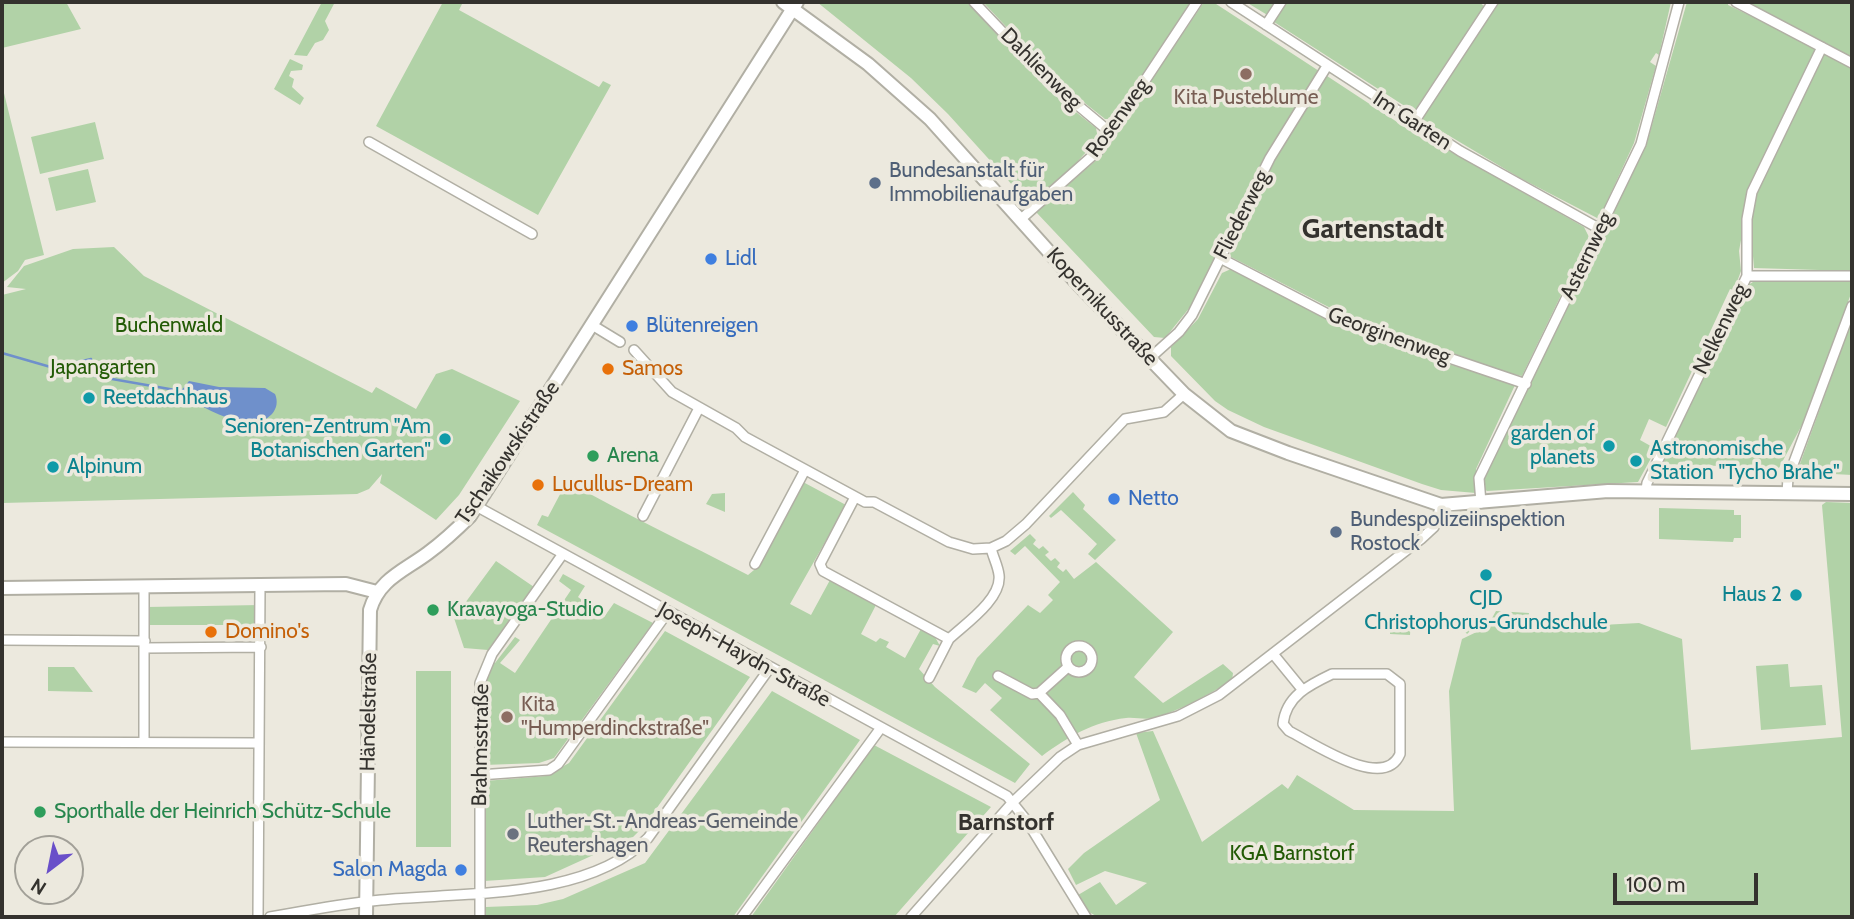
<!DOCTYPE html>
<html>
<head>
<meta charset="utf-8">
<style>
	body { margin:0 }
	#map { position:relative; width:1854px; height:919px; overflow:hidden; background:#ece9de; font-family:Cabin,sans-serif }
	canvas { display:block }
	.frame { position:absolute; inset:0; border:4px solid #34322e; pointer-events:none }
	.north { position:absolute; left:14px; top:835px; width:70px; height:70px; box-sizing:border-box; background:#ece9de; border:2px solid #a2a098; border-radius:50%; rotate:212deg; font-size:19px; font-weight:700; line-height:28px; text-align:center; color:#34322e }
	.north::after { content:''; display:block; margin:auto; width:24px; height:32px; background:#694fc9; clip-path:polygon(50% 0,100% 100%,50% 72%,0 100%) }
	.scale { position:absolute; left:1613px; top:873px; width:145px; height:32px; box-sizing:border-box; border:4px solid #34322e; border-top:0; padding-left:9px; font-size:21px; line-height:24px; white-space:nowrap; color:#34322e; -webkit-text-stroke:5px #ece9de; paint-order:stroke }
</style>
</head>
<body>
<div id="map">
<canvas width="1854" height="919"></canvas>
<div class="frame"></div>
<div class="north">N</div>
<div class="scale">100 m</div>
</div>
<script>
const c = document.querySelector('canvas').getContext('2d');
c.lineJoin = 'round';
function fillPath(path, color) {
  c.fillStyle = color;
  c.fill(path, 'evenodd');
}
function stroke(path, color, width, dash) {
  c.strokeStyle = color;
  c.lineWidth = width;
  c.lineCap = dash ? 'butt' : 'round';
  c.setLineDash(dash || []);
  c.stroke(path);
}
function drawText(font, color, halo, rows, align = 'center') {
  c.font = font + ' Cabin,sans-serif';
  c.lineWidth = 7;
  c.setLineDash([]);
  c.textBaseline = 'middle';
  c.strokeStyle = halo;
  c.fillStyle = color;
  for (const [text, x, y, turn = 0] of rows) {
    c.save();
    c.translate(x, y);
    c.rotate((+turn || 0) * Math.PI / 180);
    c.textAlign = isNaN(turn) ? turn : align;
    if (halo) c.strokeText(text, 0, 0);
    c.fillText(text, 0, 0);
    c.restore();
  }
}
const green = new Path2D(`
	M2,2H66L81,29L2,48Z
	M322,2H335L325,21L329,30L323,40L315,43L307,56L294,55Z
	M443,2L462,4L459,10L599,87L603,81L611,85L538,215L376,126Z
	M817,2H967L1048,90L1096,128L1098,139L1066,174L1036,199L1024,198L948,114L911,78Z
	M983,2H1192L1139,87L1136,86L1114,119H1105L1057,81Z
	M1204,2H1213L1319,71L1246,192L1195,301L1165,338L1154,337L1036,212L1099,158Z
	M1246,2H1279L1269,16Z
	M1283,2H1479L1484,6L1414,112L1271,20Z
	M1498,2H1671L1659,55L1656,53L1650,62L1656,66L1634,143L1599,219L1520,178L1421,119Z
	M1687,2H1728V5L1818,48L1751,185L1739,251L1741,271L1734,290L1730,289L1666,427L1649,419L1640,440L1656,449L1638,482L1487,491L1483,488V480L1646,146Z
	M1736,2H1852V271L1754,268L1750,220L1752,192L1822,47Z
	M290,59L303,65L302,70L291,71L289,76L294,79L292,87L304,98L300,105L274,89Z
	M1327,76L1426,141L1429,139L1584,227L1589,237L1522,376L1492,369L1354,320L1231,257L1229,247L1269,167L1307,102Z
	M2,85L44,255L25,260L18,271L2,283Z
	M95,122L104,159L40,174L31,137Z
	M88,169L96,202L56,211L48,178Z
	M114,247L144,276L372,393L376,387L416,409L436,374L452,369L520,401L459,495L436,520L380,483L382,474L369,489L357,494L2,503V295L26,289L7,287L24,266L73,249Z
	M1231,269L1379,342L1515,385L1476,469V493L1441,490L1422,484L1264,427L1228,410L1215,401L1171,356V347L1198,319L1222,273Z
	M1849,280L1852,283V291L1804,421L1779,468L1662,464L1748,285L1753,282Z
	M1852,320V475L1797,472Z
	M567,481C626,515 687,543 748,575L760,565L803,482L846,505L790,604L811,615L830,580L876,605L861,634L876,642L880,638L889,642L886,647L905,658L921,629L935,637L940,646L933,644L919,669L935,687L1030,764L1015,783L537,525L542,515L548,517Z
	M1073,492L1085,505L1083,509L1116,540L1095,560L1088,554L1097,544L1061,510L1051,518L1049,516Z
	M725,493V512L706,504L712,494Z
	M1826,502L1852,503V917H1098L1087,911L1078,895L1100,882L1116,905L1147,883L1105,871L1076,885L1068,869L1084,853L1160,800L1136,733L1153,731L1202,842L1282,784L1288,789L1297,775L1354,810L1454,811L1449,691L1462,639L1487,627L1496,611L1529,613L1527,629L1639,623L1682,639L1691,750L1842,737L1822,505Z
	M1659,508L1734,510V515H1741V538H1734L1733,542L1659,539Z
	M1030,534L1036,540L1033,544L1039,549L1043,546L1049,552L1045,555L1051,561L1055,558L1060,563L1057,567L1063,572L1066,569L1074,579L1096,562L1173,632L1134,677L1163,703L1223,664L1233,673L1232,681C1206,695 1181,711 1152,718C1145,720 1135,717 1126,718C1093,722 1069,736 1042,756L990,710L1002,698L985,683L976,693L962,687L977,658L1028,605L1040,613L1053,600L1048,595L1060,582L1025,546L1015,555L1010,551Z
	M496,561L534,587L488,650L464,648L454,618Z
	M563,574L585,586L578,597L604,617L614,603L653,623L554,758L539,763L484,765L483,690L490,661L495,663L515,637L520,640L500,663L515,673L571,590L559,581Z
	M260,605V625H148L147,607Z
	M1472,615L1487,617L1485,626L1476,625L1467,634L1463,629Z
	M1390,619L1411,620L1410,635L1390,634Z
	M665,631L750,677L644,826L633,837L545,877L484,881L485,781L546,776L569,763Z
	M1788,664L1790,687L1822,685L1826,725L1761,730L1756,666Z
	M48,667H74L93,692L48,691Z
	M416,671H451V847H416Z
	M772,691L860,740L733,917H486V907L537,905L563,899L645,863Z
	M874,745L991,807L894,917H751Z`);
const water = new Path2D(`
	M189,381L219,387L265,388L275,394C278,401 277,408 272,414C250,437 205,407 184,397L181,391Z`);
const stream = new Path2D(`
	M2,353L61,370L68,365L89,375L181,391
	M69,364L91,359L89,375`);
const street = new Path2D(`
	M974,2L1050,82L1111,133
	M1231,2L1460,151L1600,229
	M1736,2L1852,63
	M1266,25L1281,2
	M1414,122L1493,2
	M369,142L532,234
	M1021,219L1099,150L1197,2
	M1220,258L1343,322L1526,384
	M1747,276H1852
	M592,325L620,342
	M634,350L672,392L736,428L745,437L865,502H874L949,542L973,549L991,548L1006,541L1026,524L1125,419L1164,412L1184,394
	M1150,358L1179,332L1192,315L1270,158L1327,66
	M1646,490L1647,483L1747,276V219L1752,192L1822,47
	M1787,493L1788,478L1852,306
	M855,497L820,564L823,571L949,639C965,624 1002,599 999,575C998,566 993,557 991,548
	M1481,503L1479,478L1641,144L1679,2
	M476,506L1007,796L1027,821L1086,917
	M643,516L699,408
	M755,564L805,470
	M144,586V742
	M2,640L145,641
	M1066 659a13 13 0 1 1 26 0a13 13 0 1 1-26 0Z
	M145,648L261,647
	M1274,655L1301,688
	M1332,674H1387L1400,684V754C1384,792 1313,743 1289,731L1283,724C1286,696 1309,685 1332,674Z
	M998,676L1032,694L1039,693L1060,715L1078,745
	M929,678L949,639
	M1039,693L1068,667
	M2,742L258,743
	M479,775L549,770L558,764L667,613
	M258,917L260,585
	M270,917C307,911 344,903 381,900C463,892 587,900 648,838L769,669
	M480,917V683L492,654L562,555
	M742,917L880,729
	M911,917L1013,802L1060,757L1078,745L1178,716L1219,695L1421,539L1434,527L1441,505`);
const secondary = new Path2D(`
	M783,2L868,64L930,119L1076,282L1184,394L1231,431L1288,453L1441,505L1608,491L1852,494
	M2,588L346,584L377,592
	M366,917L370,610C379,579 404,571 428,553C443,542 457,529 470,516L797,2`);
const markers = [
	[1246,74,7,"#8d6e63"],
	[875,183,7,"#5c6f8a"],
	[711,259,7,"#3f7fe0"],
	[632,326,7,"#3f7fe0"],
	[608,369,7,"#e8710a"],
	[89,398,7,"#0f9aa8"],
	[445,439,7,"#0f9aa8"],
	[1609,446,7,"#0f9aa8"],
	[593,456,7,"#2e9e5b"],
	[1636,461,7,"#0f9aa8"],
	[53,467,7,"#0f9aa8"],
	[538,485,7,"#e8710a"],
	[1114,499,7,"#3f7fe0"],
	[1336,532,7,"#5c6f8a"],
	[1486,575,7,"#0f9aa8"],
	[1796,595,7,"#0f9aa8"],
	[433,610,7,"#2e9e5b"],
	[211,632,7,"#e8710a"],
	[507,717,7,"#8d6e63"],
	[40,812,7,"#2e9e5b"],
	[513,834,7,"#6b7280"],
	[461,870,7,"#3f7fe0"]
];
const streetNames = [
	["Dahlienweg",1041,69,45],
	["Rosenweg",1118,118,-54],
	["Im Garten",1412,121,33],
	["Fliederweg",1242,215,-63],
	["Asternweg",1587,256,-64],
	["Kopernikusstraße",1102,307,47],
	["Nelkenweg",1721,329,-64],
	["Georginenweg",1389,336,20],
	["Tschaikowskistraße",508,453,-56],
	["Joseph-Haydn-Straße",744,655,29],
	["Händelstraße",369,712,-89],
	["Brahmsstraße",481,745,-89]
];
const educationNames = [
	["Kita Pusteblume",1246,98],
	["Kita",521,705,"left"],
	["\"Humperdinckstraße\"",521,729,"left"]
];
const serviceNames = [
	["Bundesanstalt für",889,171],
	["Immobilienaufgaben",889,195],
	["Bundespolizeiinspektion",1350,520],
	["Rostock",1350,544]
];
const shopNames = [
	["Lidl",725,259],
	["Blütenreigen",646,326],
	["Netto",1128,499],
	["Salon Magda",447,870,"right"]
];
const parkNames = [
	["Buchenwald",169,326],
	["Japangarten",103,368],
	["KGA Barnstorf",1292,854]
];
const foodNames = [
	["Samos",622,369],
	["Lucullus-Dream",552,485],
	["Domino's",225,632]
];
const cultureNames = [
	["Reetdachhaus",103,398],
	["Senioren-Zentrum \"Am",431,427,"right"],
	["Botanischen Garten\"",431,451,"right"],
	["garden of",1595,434,"right"],
	["planets",1595,458,"right"],
	["Astronomische",1650,449],
	["Station \"Tycho Brahe\"",1650,473],
	["Alpinum",67,467],
	["Haus 2",1782,595,"right"],
	["CJD",1486,599,"center"],
	["Christophorus-Grundschule",1486,623,"center"]
];
const leisureNames = [
	["Arena",607,456],
	["Kravayoga-Studio",447,610],
	["Sporthalle der Heinrich Schütz-Schule",54,812]
];
const worshipNames = [
	["Luther-St.-Andreas-Gemeinde",527,822],
	["Reutershagen",527,846]
];
const quarterNames = [
	["Barnstorf",1006,823]
];
const districtNames = [
	["Gartenstadt",1373,230]
];
fillPath(green, '#b1d2a7');
fillPath(water, '#6f90cb');
stroke(stream, '#6f90cb', 2.5);
stroke(street, '#b1afa4', 12);
stroke(secondary, '#b1afa4', 16);
stroke(street, '#fff', 9);
stroke(secondary, '#fff', 12);
for (const [x, y, r, color] of markers) {
  const dot = new Path2D();
  dot.arc(x, y, r, 0, 2 * Math.PI);
  c.fillStyle = color;
  c.fill(dot);
  stroke(dot, '#ece9de', 2.5);
}
drawText('21px', '#34322e', '#ece9de', streetNames);
drawText('21px', '#785e54', '#ece9de', educationNames);
drawText('21px', '#4e5e75', '#ece9de', serviceNames, 'left');
drawText('21px', '#366cbe', '#ece9de', shopNames, 'left');
drawText('21px', '#235b06', '#ece9de', parkNames);
drawText('21px', '#c56008', '#ece9de', foodNames, 'left');
drawText('21px', '#0d838f', '#ece9de', cultureNames, 'left');
drawText('21px', '#27864d', '#ece9de', leisureNames, 'left');
drawText('21px', '#5b616d', '#ece9de', worshipNames, 'left');
drawText('bold 24px', '#34322e', '#ece9de', quarterNames);
drawText('bold 28px', '#34322e', '#ece9de', districtNames);
</script>
</body>
</html>
